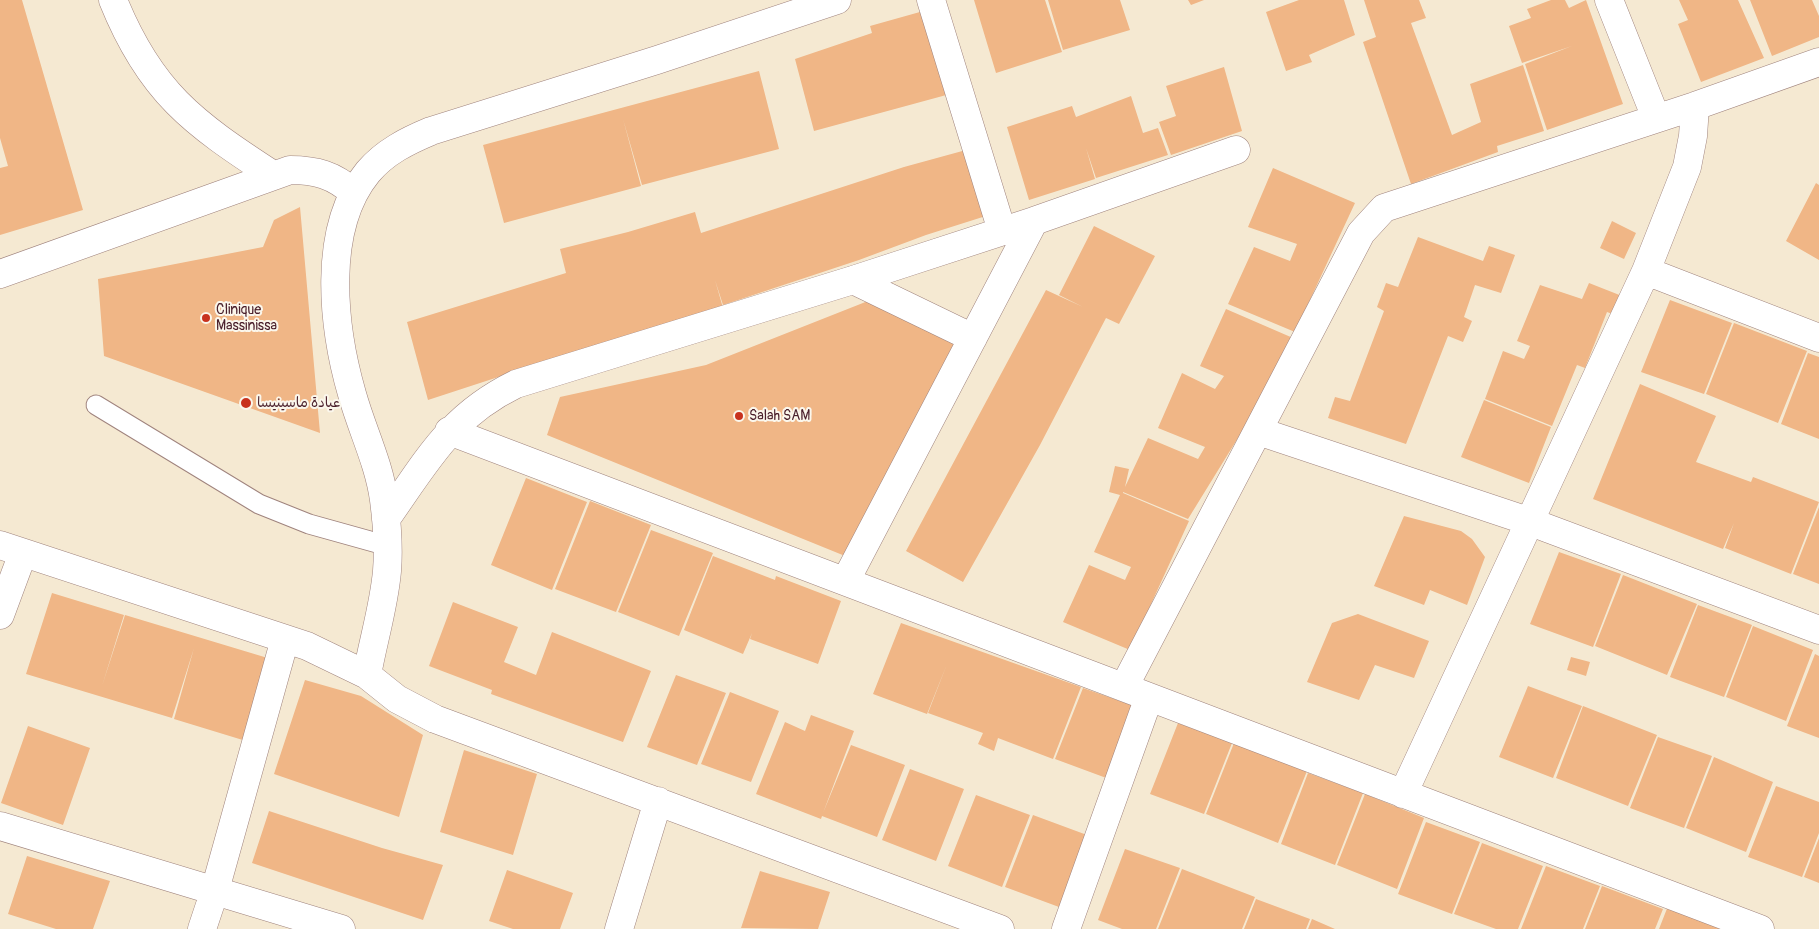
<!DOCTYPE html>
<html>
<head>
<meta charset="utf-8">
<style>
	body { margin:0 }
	canvas { display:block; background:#f5e9d2 }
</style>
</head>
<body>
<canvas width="1819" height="929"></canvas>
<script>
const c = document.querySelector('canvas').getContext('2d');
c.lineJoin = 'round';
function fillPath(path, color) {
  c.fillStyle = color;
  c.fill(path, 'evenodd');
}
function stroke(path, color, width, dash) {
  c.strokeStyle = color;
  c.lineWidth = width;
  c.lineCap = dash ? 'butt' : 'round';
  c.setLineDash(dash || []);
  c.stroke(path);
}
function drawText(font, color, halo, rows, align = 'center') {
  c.font = font + ' Pangolin,"Playpen Sans Arabic",sans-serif';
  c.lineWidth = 4;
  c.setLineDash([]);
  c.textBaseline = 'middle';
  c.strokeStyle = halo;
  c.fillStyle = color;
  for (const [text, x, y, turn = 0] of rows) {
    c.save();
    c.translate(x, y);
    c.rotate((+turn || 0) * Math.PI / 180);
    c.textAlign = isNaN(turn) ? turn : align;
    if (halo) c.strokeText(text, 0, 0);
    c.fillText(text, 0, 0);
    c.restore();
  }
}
const building = new Path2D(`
	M0,0H22L83,210L0,235V168L8,166L0,138Z
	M974,0H1045L1062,52L996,73Z
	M1048,0H1120L1130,30L1063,50Z
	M1188,0H1204L1191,5Z
	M1299,0H1344L1355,35L1309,55L1312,62L1286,71L1266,12Z
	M1364,0H1419L1426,18L1411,23L1452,135L1481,122L1470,84L1523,65L1544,131L1497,146L1498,152L1411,184L1363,42L1376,37Z
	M1551,0H1565L1569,8L1586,0L1623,104L1547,130L1525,64L1572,46L1522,63L1509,26L1531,18L1527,9Z
	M1679,0H1738L1764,58L1701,82L1678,24L1688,20Z
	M1750,0H1812L1819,16V37L1772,56Z
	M927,10L950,94L814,131L795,59L872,33L870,26Z
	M1224,67L1242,131L1171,155L1159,122L1176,116L1166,86Z
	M759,71L779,149L642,185L623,119L641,186L504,223L483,145Z
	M1131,96L1143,133L1158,128L1168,155L1096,178L1086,148L1095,179L1029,200L1007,127L1072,106L1076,117Z
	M966,150L989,215L926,235L859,260L723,305L715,280L723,308L584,349L428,400L407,322L566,273L560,249L628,232L695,212L701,233L904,167Z
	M1273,168L1355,203L1295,332L1228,304L1254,247L1290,261L1297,244L1248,227Z
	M1816,183L1819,185V260L1786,241Z
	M300,207L320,433L104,356L98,279L263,247L274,220Z
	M1612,221L1636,233L1624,259L1600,248Z
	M1094,226L1155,256L1119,324L1106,318L1040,445L963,582L906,551L1046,290L1083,307L1059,295Z
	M1418,237L1483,261L1489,246L1515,255L1501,293L1475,285L1464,317L1472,321L1463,342L1448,336L1406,444L1328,418L1335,397L1350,401L1384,311L1377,307L1386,283L1398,287Z
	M1589,283L1622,296L1615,315L1607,312L1585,368L1577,365L1552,426L1485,399L1503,351L1524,359L1530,346L1517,341L1540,285L1582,299Z
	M873,299L962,342L850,558L547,435L560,397L706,365Z
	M1670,300L1732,323L1704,394L1641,372Z
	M1226,309L1293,338L1265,394L1188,519L1123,492V493L1189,521L1130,650L1063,622L1089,565L1125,580L1131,567L1094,552L1120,495L1109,492L1115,466L1129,469L1125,487L1148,438L1198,459L1205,447L1158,428L1182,373L1215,389L1224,376L1200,366Z
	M1734,323L1807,351L1778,423L1706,394Z
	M1808,353L1819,357V439L1781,424Z
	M1640,384L1716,416L1696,462L1751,482L1753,477L1819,502L1791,574L1725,548L1734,523L1723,549L1593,499Z
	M1484,400L1551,427L1529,483L1461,457Z
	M526,478L587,502L552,590L491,565Z
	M590,501L651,525L616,612L555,589Z
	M1819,507V584L1793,574Z
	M1404,516L1461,531L1472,539L1485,557L1467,605L1430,590L1424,605L1374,586Z
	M651,530L713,553L679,636L618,612Z
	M1559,552L1621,574L1593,647L1530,624Z
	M713,556L775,580L776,576L841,601L818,664L750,639L752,633L743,654L684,630Z
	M1623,575L1697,604L1667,675L1595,646Z
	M52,593L124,615L102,686L125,615L271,659L246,741L174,719L194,648L172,718L26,674Z
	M453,602L518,627L504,662L536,675L552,632L651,671L623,742L491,694L492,690L429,666Z
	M1698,605L1752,625L1724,697L1670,677Z
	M1358,614L1429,641L1414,678L1375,665L1359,700L1307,682L1332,623Z
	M901,623L1081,687L1053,759L998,738L994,751L978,744L983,733L928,713L947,664L927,714L873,694Z
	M1753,626L1813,650L1786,721L1726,697Z
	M1815,654L1819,656V738L1787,726Z
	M1571,657L1590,662L1586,676L1567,670Z
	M676,675L726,693L697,765L647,747Z
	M305,680L361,696L423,735L399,817L274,774Z
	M1528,686L1582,706L1553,778L1499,757Z
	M1083,688L1137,707L1109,779L1055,759Z
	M730,692L779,711L751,782L701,764Z
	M1583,706L1657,735L1628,806L1556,778Z
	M811,715L854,731L823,813L851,745L905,765L877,837L822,816L821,819L756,794L785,722L805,731Z
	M1178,723L1232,743L1204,814L1150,794Z
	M28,726L90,748L63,825L1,803Z
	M1658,737L1712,756L1684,828L1630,808Z
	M1234,743L1307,771L1278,843L1206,814Z
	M464,750L537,774L513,855L440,832Z
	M1714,757L1773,782L1746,852L1686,828Z
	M910,769L964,789L936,861L882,840Z
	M1308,773L1363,793L1335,865L1281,844Z
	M1776,786L1819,802V833L1802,877L1748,857Z
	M1365,794L1424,818L1397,889L1337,865Z
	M976,795L1030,815L1002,887L948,866Z
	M269,811L382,848L443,865L423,920L252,863Z
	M1033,815L1087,835L1059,907L1005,887Z
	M1426,822L1480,842L1452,914L1398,894Z
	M1819,838V883L1804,877Z
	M1482,843L1543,866L1518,929H1496L1454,914Z
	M1125,849L1180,868L1156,929H1122L1098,920Z
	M27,856L110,881L93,929H56L8,914Z
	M1546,866L1600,886L1583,929H1521Z
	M1182,869L1255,897L1242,929H1158Z
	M507,870L573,893L560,929H513L489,921Z
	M760,871L830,892L818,929L741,928Z
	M1602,886L1663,909L1655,929H1585Z
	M1256,899L1310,919L1306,929H1244Z
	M1668,906L1722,926L1721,929H1659Z
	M1312,919L1335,929H1308Z`);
const lane = new Path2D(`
	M96,405L259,504L309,524L388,546`);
const street = new Path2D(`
	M113,0C150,92 193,123 273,175
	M837,0L657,60L431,131C407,141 385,152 368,172C321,229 333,328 352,394C362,430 379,463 384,500C387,523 389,547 387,571C384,606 373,641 367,675L397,699L435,719L1000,929
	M931,0L1002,231
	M1609,0L1656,118
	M1646,271L1819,338
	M0,274L290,170C316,170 334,175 354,193
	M853,280L973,338
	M449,431L1760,929
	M1258,431L1528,521L1819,630
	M386,519C427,461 450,416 516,384L853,280L1034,221L1236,150
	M0,545L307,646L367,675
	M846,580L1034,221
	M0,615L23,553
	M1124,687L1361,233L1384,208L1695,106L1819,62
	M1403,794L1646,271L1687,167L1693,136L1695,106
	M0,826L341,929
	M202,929L215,890L285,639
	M619,929L658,801
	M1066,929L1149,697`);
const markers = [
	[206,318,5,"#c8321e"],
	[246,403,6,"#c8321e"],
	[739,416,5,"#c8321e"]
];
const poiNames = [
	["Clinique",216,310],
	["Massinissa",216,326],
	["عيادة ماسينيسا",257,403],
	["Salah SAM",749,416]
];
fillPath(building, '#f0b686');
stroke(lane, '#a0847e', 21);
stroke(street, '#a0847e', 29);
stroke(lane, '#fff', 19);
stroke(street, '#fff', 28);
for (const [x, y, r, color] of markers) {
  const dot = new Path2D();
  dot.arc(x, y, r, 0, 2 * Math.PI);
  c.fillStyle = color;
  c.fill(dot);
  stroke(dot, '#fbf7ec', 2);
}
drawText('14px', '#4a1f2b', '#fbf7ec', poiNames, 'left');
</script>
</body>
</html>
